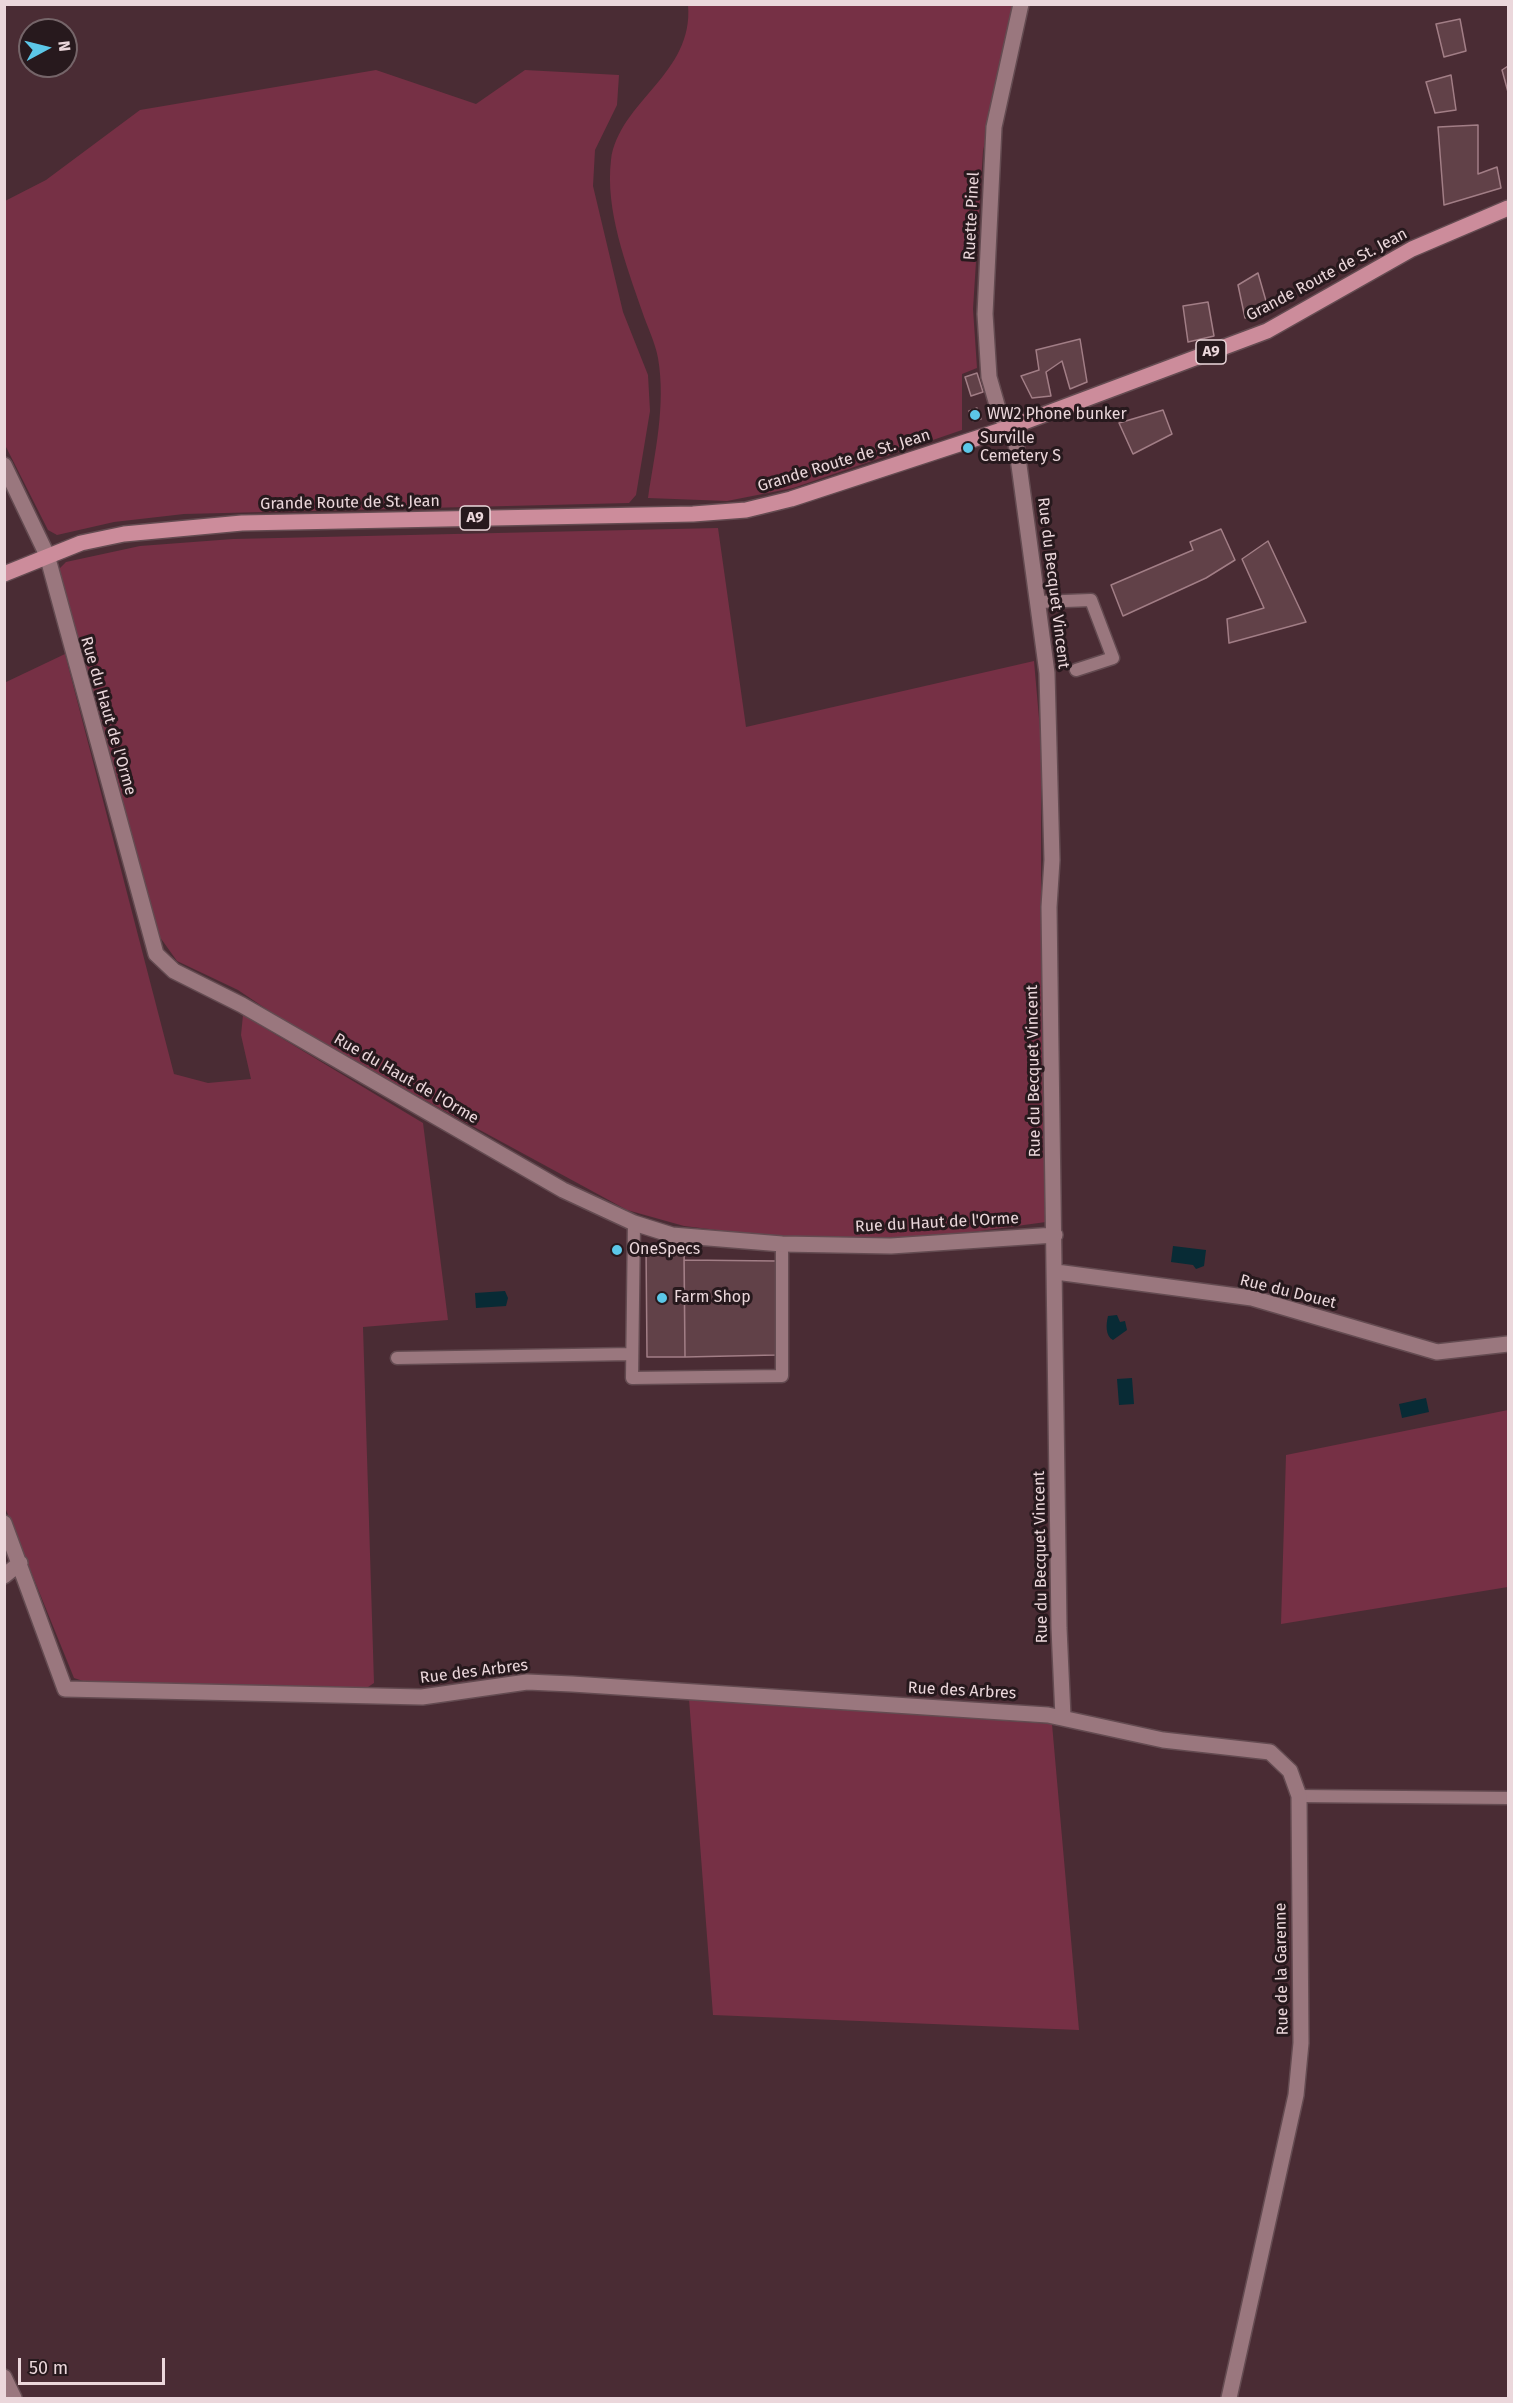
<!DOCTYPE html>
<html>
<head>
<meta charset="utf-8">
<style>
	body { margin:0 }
	#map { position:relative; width:1513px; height:2403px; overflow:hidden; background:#4a2c34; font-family:"Fira Sans",sans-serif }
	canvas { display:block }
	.frame { position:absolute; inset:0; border:6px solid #ebd7db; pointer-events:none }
	.north { position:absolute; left:18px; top:18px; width:60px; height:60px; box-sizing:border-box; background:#27191d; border:2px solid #756569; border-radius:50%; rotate:83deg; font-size:16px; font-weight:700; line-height:24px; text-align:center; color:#ebd7db }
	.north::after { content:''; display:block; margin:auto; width:21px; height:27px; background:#5cc7e8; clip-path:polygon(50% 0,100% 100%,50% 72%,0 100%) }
	.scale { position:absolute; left:18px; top:2358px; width:147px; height:27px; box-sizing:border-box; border:3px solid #ebd7db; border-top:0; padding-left:8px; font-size:18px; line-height:21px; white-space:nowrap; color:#ebd7db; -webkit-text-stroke:4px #27191d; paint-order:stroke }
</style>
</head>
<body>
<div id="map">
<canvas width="1513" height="2403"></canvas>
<div class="frame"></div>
<div class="north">N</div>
<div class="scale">50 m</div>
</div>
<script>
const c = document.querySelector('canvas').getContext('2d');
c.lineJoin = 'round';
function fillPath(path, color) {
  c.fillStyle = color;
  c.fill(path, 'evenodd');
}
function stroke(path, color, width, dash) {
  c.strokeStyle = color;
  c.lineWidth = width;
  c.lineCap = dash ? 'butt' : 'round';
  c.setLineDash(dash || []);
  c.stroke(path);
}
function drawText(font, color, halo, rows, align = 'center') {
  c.font = font + ' "Fira Sans",sans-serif';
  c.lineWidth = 6;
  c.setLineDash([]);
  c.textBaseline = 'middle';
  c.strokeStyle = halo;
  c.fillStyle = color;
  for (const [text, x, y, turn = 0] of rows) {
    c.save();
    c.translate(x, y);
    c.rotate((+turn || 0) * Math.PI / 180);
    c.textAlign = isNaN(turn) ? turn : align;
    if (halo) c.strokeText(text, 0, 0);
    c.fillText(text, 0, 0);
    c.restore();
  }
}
const green = new Path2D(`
	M688,5H1014L983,151L973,309L977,368L962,374V430L793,488L727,501L648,498C655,452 666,405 658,358C655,342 647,326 642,311C626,264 605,210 611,160C619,101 694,74 688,5Z
	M376,70L476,104L525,70L619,75L617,105L595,150L593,186L623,312L648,375L650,411L636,495L629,503L184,514L114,522L57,535L48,530L5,445V201L46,180L140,110Z
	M718,528L746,727L1034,661L1041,741V970L1048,1199L1046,1222L921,1239L784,1238L684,1226L627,1210L305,1035L238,990L177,961L157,933L57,571L66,562L140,546L233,539Z
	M65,654L174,1074L208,1083L251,1079L241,1035L243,1015L423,1123L448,1320L363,1327L374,1683L365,1689L86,1682L74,1678L4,1505V683Z
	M1508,1410V1587L1281,1624L1286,1455Z
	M689,1699L1052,1724L1079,2030L713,2015Z`);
const water = new Path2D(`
	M1173,1246L1206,1250L1204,1266L1196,1269L1193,1265L1171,1262Z
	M505,1291L508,1298L506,1306L476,1308L475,1293Z
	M1117,1315L1120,1322L1125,1321L1127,1330L1113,1340C1105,1336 1106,1324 1108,1316Z
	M1132,1378L1134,1404L1119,1405L1117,1379Z
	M1426,1398L1429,1412L1402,1418L1399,1404Z`);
const building = new Path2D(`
	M1460,19L1466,51L1444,57L1436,24Z
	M1508,66V92L1502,70Z
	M1451,75L1456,110L1435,113L1426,82Z
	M1478,125V174L1497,167L1501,188L1444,205L1438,127Z
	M1258,273L1268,308L1245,318L1238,285Z
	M1208,302L1214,336L1188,342L1183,306Z
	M1080,339L1087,382L1070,389L1062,361L1046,372L1051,396L1032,398L1021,376L1039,370L1036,350Z
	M977,373L983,392L971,396L965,377Z
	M977,408L981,419L973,421L969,411Z
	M1163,410L1172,434L1133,454L1119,423Z
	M1221,529L1235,560L1206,578L1123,616L1111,585L1193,550L1190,542Z
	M1268,541L1306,622L1229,643L1227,619L1264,608L1242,559Z
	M646,1245H684L685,1357H647Z
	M684,1260L777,1261L776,1355L685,1357Z`);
const service = new Path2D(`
	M1039,602L1091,600L1113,658L1076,670
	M634,1223L632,1378L782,1376V1244
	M397,1358L632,1354
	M1299,1796L1508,1798`);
const minor = new Path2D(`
	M1021,4L994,127L985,314L989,377L999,412L1016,443L1047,673L1052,860L1049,907L1059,1628L1063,1717
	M4,465L47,555L156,954L174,971L242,1005L563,1190L634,1223L672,1235L782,1244L891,1246L1055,1235
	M1056,1272L1252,1298L1437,1352L1508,1344
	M4,1523L65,1689L422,1697L527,1682L572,1684L1048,1715L1163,1740L1270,1752L1290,1771L1299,1796L1301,2043L1296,2095L1229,2398
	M4,1576L20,1563
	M4,2377L14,2398`);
const primary = new Path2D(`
	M4,574L81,543L124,534L242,523L693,514L746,510L791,499L1008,428L1267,331L1412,249L1508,208`);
const markers = [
	[975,415,6,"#5cc7e8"],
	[968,448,6,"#5cc7e8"],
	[617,1250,6,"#5cc7e8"],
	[662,1298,6,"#5cc7e8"]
];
const shields = [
	[1211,352,30],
	[475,518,30]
];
const shieldNames = [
	["A9",1211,352],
	["A9",475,518]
];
const streetNames = [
	["Ruette Pinel",972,216,-87],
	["Grande Route de St. Jean",1327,275,-28],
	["Grande Route de St. Jean",844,461,-17],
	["Grande Route de St. Jean",350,503,-1],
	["Rue du Becquet Vincent",1053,583,83],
	["Rue du Haut de l'Orme",108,716,74],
	["Rue du Becquet Vincent",1034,1071,-91],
	["Rue du Haut de l'Orme",406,1079,30],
	["Rue du Haut de l'Orme",937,1223,-3],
	["Rue du Douet",1288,1292,14],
	["Rue du Becquet Vincent",1041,1557,-91],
	["Rue des Arbres",474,1672,-7],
	["Rue des Arbres",962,1691,3],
	["Rue de la Garenne",1282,1969,-91]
];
const poiNames = [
	["WW2 Phone bunker",987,415],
	["Surville",980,439],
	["Cemetery S",980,457],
	["OneSpecs",629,1250],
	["Farm Shop",674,1298]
];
fillPath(green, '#763045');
fillPath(water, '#082b35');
fillPath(building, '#614148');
stroke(building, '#a27e86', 1.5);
stroke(service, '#644b51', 15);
stroke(minor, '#644b51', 18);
stroke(primary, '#644b51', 18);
stroke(service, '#9a777e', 12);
stroke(minor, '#9a777e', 15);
stroke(primary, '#cc8c9b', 15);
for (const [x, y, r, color] of markers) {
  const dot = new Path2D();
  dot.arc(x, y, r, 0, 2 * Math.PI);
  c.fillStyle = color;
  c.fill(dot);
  stroke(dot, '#27191d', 2);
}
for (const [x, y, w] of shields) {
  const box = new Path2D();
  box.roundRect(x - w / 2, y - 12, w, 24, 4.5);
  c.fillStyle = '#27191d';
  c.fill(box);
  stroke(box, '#ebd7db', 1.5);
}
drawText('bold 15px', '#ebd7db', null, shieldNames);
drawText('16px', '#ebd7db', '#27191d', streetNames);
drawText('16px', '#ebd7db', '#27191d', poiNames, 'left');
</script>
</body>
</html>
